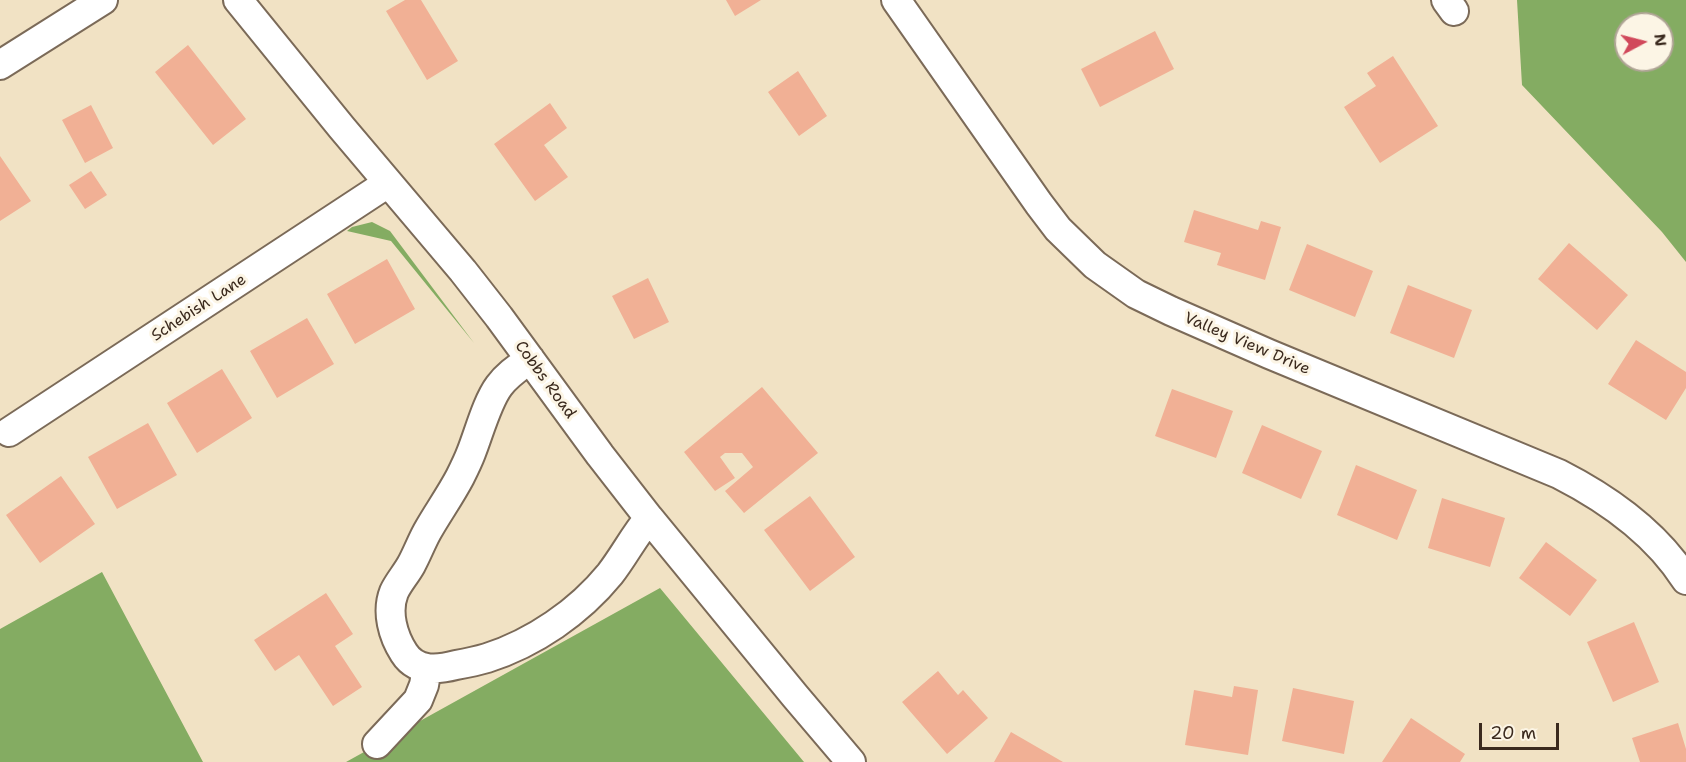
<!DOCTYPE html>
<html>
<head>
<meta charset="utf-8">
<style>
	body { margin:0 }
	#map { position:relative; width:1686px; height:762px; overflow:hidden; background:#f1e2c4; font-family:"Shantell Sans",sans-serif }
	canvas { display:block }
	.north { position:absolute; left:1614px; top:12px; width:60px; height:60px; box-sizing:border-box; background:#fcf5e5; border:2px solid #afa495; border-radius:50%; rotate:83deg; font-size:16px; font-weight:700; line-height:24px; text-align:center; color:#3b2a1e }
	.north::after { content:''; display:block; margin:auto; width:21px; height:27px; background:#d1495b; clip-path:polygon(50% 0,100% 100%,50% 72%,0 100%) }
	.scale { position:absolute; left:1479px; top:723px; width:80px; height:27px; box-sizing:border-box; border:3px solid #3b2a1e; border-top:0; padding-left:8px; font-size:18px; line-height:21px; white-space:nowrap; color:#3b2a1e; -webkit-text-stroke:4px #fcf5e5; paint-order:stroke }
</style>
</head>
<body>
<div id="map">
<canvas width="1686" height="762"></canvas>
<div class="north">N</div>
<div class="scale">20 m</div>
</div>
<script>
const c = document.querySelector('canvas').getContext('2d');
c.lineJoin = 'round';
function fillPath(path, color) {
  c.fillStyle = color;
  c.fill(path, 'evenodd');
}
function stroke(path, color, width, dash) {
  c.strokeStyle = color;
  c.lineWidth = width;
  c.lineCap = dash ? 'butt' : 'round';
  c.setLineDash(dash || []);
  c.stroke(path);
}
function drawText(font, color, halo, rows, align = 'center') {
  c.font = font + ' "Shantell Sans",sans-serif';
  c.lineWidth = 6;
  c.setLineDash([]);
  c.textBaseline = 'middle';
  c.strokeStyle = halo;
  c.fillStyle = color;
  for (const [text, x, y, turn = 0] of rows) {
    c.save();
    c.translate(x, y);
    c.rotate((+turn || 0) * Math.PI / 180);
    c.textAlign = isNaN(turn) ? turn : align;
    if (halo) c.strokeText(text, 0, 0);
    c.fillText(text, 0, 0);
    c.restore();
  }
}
const forest = new Path2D(`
	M1517,0H1686V262L1662,232L1522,85ZM1626,24H1662V60H1626Z
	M372,222L390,231L474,343L391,241L347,231L352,227Z
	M102,572L203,762H0V629Z
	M660,588L804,762H346Z`);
const building = new Path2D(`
	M405,0H421L458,61L427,80L386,11Z
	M726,0H761L735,16Z
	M1155,31L1174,69L1100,107L1081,69Z
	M188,45L246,119L213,145L155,72Z
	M1393,56L1438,126L1380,163L1344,107L1376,86L1367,73Z
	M798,71L827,116L799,136L768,92Z
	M550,103L567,128L544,145L568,177L535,201L494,144Z
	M91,105L113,148L85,163L62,120Z
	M0,156L31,201L0,221Z
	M91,171L107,195L85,209L69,185Z
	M1194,210L1258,230L1261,221L1281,227L1265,280L1217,265L1221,253L1184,242Z
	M1569,243L1628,295L1597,330L1538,279Z
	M1307,244L1373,271L1355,317L1289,290Z
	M387,259L415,309L355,344L327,294Z
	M648,278L669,322L634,339L612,296Z
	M1408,285L1472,310L1454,358L1390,333Z
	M307,318L334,364L277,398L250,351Z
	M1636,340L1686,372V388L1666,420L1608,384Z
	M222,369L252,418L197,453L167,403Z
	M762,387L818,453L744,513L725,491L753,467L742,453H725L720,457L735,478L715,491L684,452Z
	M1172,389L1233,411L1216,458L1155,436Z
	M148,423L177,475L117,509L88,457Z
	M1262,425L1322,451L1301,499L1242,473Z
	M1356,465L1417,490L1397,540L1337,515Z
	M61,476L95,524L40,563L6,515Z
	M810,496L855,557L810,591L764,530Z
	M1442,498L1505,518L1490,567L1428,548Z
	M1546,542L1597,580L1570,616L1519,578Z
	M326,593L353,634L335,646L362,687L333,706L299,655L275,671L254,640Z
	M1634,622L1659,682L1613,702L1587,642Z
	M938,671L958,695L963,690L988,718L947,754L902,702Z
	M1234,686L1258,690L1248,755L1185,745L1194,690L1232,697Z
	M1293,688L1354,701L1344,754L1282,741Z
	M1411,718L1465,754L1460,762H1382Z
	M1678,723L1686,749V762H1640L1632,738Z
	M1011,732L1063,762H994Z`);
const minor = new Path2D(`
	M238,0L342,128L463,271L499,317L600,455L649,518L795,696L851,762
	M896,0L1039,204L1058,229L1095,265L1136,294L1171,311L1269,354L1559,474C1608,499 1656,533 1686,580
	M1446,0L1454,11
	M0,65L103,0
	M530,359C519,367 507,375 499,386C487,402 479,433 471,453C468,461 464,469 460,477C450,496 437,514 427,532C421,543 417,554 411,565C406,574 398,583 394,592C386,612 393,636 404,653C416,672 437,670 456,665C467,663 477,661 487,658C534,643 579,612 610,574C624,556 634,536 649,518
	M9,432L388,183
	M377,744L418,700L424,685L427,668`);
const streetNames = [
	["Schebish Lane",199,308,-33],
	["Valley View Drive",1247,344,23],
	["Cobbs Road",545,380,54]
];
fillPath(forest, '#84ac62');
fillPath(building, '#f1b095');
stroke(minor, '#7b6a58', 32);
stroke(minor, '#fff', 28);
drawText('16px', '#3b2a1e', '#fcf5e5', streetNames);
</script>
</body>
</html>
